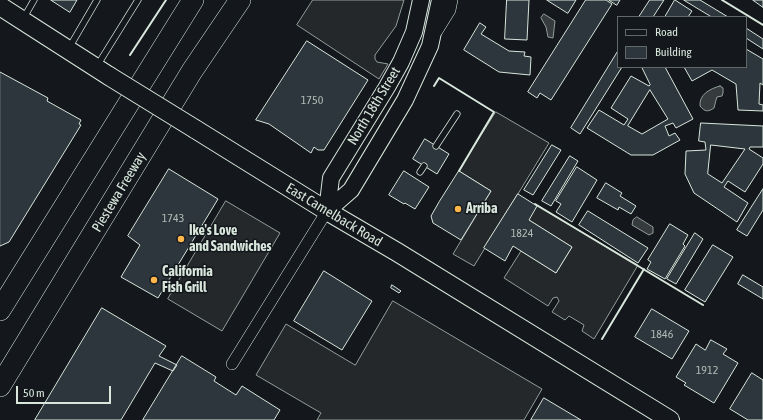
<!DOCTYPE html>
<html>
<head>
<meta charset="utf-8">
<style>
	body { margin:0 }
	#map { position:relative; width:763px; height:420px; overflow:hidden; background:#14181c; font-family:"Asap Condensed",sans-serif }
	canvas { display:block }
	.legend { position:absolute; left:617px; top:16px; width:130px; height:52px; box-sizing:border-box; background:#14181c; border:1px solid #626a69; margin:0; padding:5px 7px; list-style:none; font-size:12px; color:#d8e6dc }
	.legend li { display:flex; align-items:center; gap:8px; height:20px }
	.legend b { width:20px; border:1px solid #626a69 }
	.scale { position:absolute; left:16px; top:386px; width:95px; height:18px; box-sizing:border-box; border:2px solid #d8e6dc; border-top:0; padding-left:5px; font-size:12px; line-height:14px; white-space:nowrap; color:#d8e6dc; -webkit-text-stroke:3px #14181c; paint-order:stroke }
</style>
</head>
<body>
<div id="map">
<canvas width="763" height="420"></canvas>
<ul class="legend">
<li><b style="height:5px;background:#14181c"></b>Road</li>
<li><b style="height:11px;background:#2c363c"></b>Building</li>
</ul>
<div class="scale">50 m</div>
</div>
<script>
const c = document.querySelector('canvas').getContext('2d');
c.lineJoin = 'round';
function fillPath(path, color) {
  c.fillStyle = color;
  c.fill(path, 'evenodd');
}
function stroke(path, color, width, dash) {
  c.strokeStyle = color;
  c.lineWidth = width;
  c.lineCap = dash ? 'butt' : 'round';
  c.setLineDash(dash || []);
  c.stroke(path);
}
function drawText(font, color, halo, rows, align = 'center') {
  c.font = font + ' "Asap Condensed",sans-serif';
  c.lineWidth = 3;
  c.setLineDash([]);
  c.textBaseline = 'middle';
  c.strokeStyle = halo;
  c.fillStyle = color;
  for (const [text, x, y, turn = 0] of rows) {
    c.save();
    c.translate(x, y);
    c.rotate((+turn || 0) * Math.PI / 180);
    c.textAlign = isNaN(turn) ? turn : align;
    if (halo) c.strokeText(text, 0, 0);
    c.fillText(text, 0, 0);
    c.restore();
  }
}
const parking = new Path2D(`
	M313,0H404L396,26L375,55V59L377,62L388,64L379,79L297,25Z
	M496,112L549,143L474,266L453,254L491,191L459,171Z
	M226,201L280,233L222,331L168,299Z
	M537,206L638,265L594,339L582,331L584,325L569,316L565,320L552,312L559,301L557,297L553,298L548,306L504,278L521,251L556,273L572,247L529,220Z
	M393,301L542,389L524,420H317L321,413L256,375L286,324L355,365Z`);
const water = new Path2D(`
	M544,14L555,21L553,38L548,37L546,27L541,18Z
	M720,86L723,88V93L722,96L717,97L716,100L714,108C708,112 705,112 700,106C699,95 709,89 720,86Z
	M637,217L653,227V233L649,235L632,225L633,220Z`);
const building = new Path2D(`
	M51,0H77L70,12Z
	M507,0H529L527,40L505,39Z
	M547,0H576L568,13Z
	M586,0H606L612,4L551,100L540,93L537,98L528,92Z
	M609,0H620L617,5Z
	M650,0H664L653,17H639Z
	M675,0L692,11L688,17H665Z
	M684,0H700L728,17H712Z
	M753,0H763V7Z
	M480,23L486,27L481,34L509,51L525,52L524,56L531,57L530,75L499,72L464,50Z
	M746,28L763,39V49L746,38Z
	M307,41L368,80L324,150H318L314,147L311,153L269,124L256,120Z
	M746,49L763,59V85L760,83L759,104L763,105V111L738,110L736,84L712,70L692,81L684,67H746Z
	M618,51V67H622L580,134L571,128Z
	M642,67H665L693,119L676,128L673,123L665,126L669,136L675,133L680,140L653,155H631L587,128L599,110L624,125L628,119L611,108L631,76L649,86L650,85ZM650,90L668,119L642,134L628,126Z
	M0,72L48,98L47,101L81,120L79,124L81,125L9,242L0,246Z
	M701,123L763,126V147H750L749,149L763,158V164L745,192L728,181L724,187L748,203L737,222L694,193L685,174L686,151L706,150L705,142L699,141ZM711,145L745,149L722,183L708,174Z
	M425,139L449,154L437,174L413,159Z
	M552,145L561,150L533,195L524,190Z
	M570,156L578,161L551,206L542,201Z
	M577,167L597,180L572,222L556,212L561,204L556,201Z
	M169,169L218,199L158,298L121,277L140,245L128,236Z
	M404,171L429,187L415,209L405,203L404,204L389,195Z
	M459,171L491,191L461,240L433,223L431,216L439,202Z
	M606,183L622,193L620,196L636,206L631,214L619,207L618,210L597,198Z
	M763,189V210L747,236L737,230Z
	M518,194L537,206L529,220L572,247L556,273L513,246L505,261L484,248Z
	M588,211L648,248L638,263L579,225Z
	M670,224L688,235L683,244L685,246L665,279L647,269L651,262L648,260Z
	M695,233L703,239L676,284L667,279Z
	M713,245L733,257L705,302L685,290Z
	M324,271L372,301L342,350L294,321Z
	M743,275L763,287V299L738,284Z
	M392,285L401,291L399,293L391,288Z
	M102,308L166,346L159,356L177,365L173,371L155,363L121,420H35Z
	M652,309L689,331L672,359L635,337Z
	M711,340L727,349L723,354L738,363L714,403L684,385L686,383L676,377L696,344L705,350Z
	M182,356L216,377L214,381L236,395L242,386L280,410L274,420H143Z
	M752,373L763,380V420H748L730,409Z
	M544,398L581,420H531Z`);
const lane = new Path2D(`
	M23,19L34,0
	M69,48L97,0
	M97,66L138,0
	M436,146L457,114
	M420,172L424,166`);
const street = new Path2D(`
	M437,31L450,10L452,0
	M232,364L327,211`);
const secondary = new Path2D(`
	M327,211L351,190L405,100L430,46L440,0
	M327,211L331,178L387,87L401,62L414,32L421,0`);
const primary = new Path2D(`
	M0,6L31,26L109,76
	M195,129L327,211L397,252L670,420`);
const highway = new Path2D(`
	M0,310L193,0
	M0,386L192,71L240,0`);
const primaryBridge = new Path2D(`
	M109,76L195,129`);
const wall = new Path2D(`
	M722,0L763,25
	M130,55L166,0
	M434,86L439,78L494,112L459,171
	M535,204L703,305
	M602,339L644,269`);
const markers = [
	[458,209,4,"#ffb74d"],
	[181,239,4,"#ffb74d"],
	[154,280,4,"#ffb74d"]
];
const numberNames = [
	["1750",312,100],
	["1743",173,218],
	["1824",522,233],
	["1846",662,334],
	["1912",707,370]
];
const streetNames = [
	["North 18th Street",374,106,-59],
	["Piestewa Freeway",119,192,-59],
	["East Camelback Road",334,215,31]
];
const poiNames = [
	["Arriba",466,209],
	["Ike's Love",189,231],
	["and Sandwiches",189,247],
	["California",162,272],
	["Fish Grill",162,288]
];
fillPath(parking, '#24282b');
stroke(parking, '#939e99', 1);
fillPath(water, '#363b3e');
stroke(water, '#939e99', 1);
fillPath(building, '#2c363c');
stroke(building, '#d8e6dc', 1);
stroke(lane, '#d8e6dc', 7);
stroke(street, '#d8e6dc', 12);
stroke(secondary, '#d8e6dc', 18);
stroke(primary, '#d8e6dc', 20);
stroke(highway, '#d8e6dc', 22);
stroke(lane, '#14181c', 5.5);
stroke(street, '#14181c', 11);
stroke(secondary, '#14181c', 16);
stroke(primary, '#14181c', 18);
stroke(highway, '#14181c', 21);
stroke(primaryBridge, '#d8e6dc', 20, []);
stroke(primaryBridge, '#14181c', 18);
stroke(wall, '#d8e6dc', 2);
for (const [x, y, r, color] of markers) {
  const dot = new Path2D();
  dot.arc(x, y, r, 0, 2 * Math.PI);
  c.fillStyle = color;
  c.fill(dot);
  stroke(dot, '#14181c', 1.5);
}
drawText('12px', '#adbab4', null, numberNames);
drawText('14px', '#d8e6dc', '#14181c', streetNames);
drawText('bold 14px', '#d8e6dc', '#14181c', poiNames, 'left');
</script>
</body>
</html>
